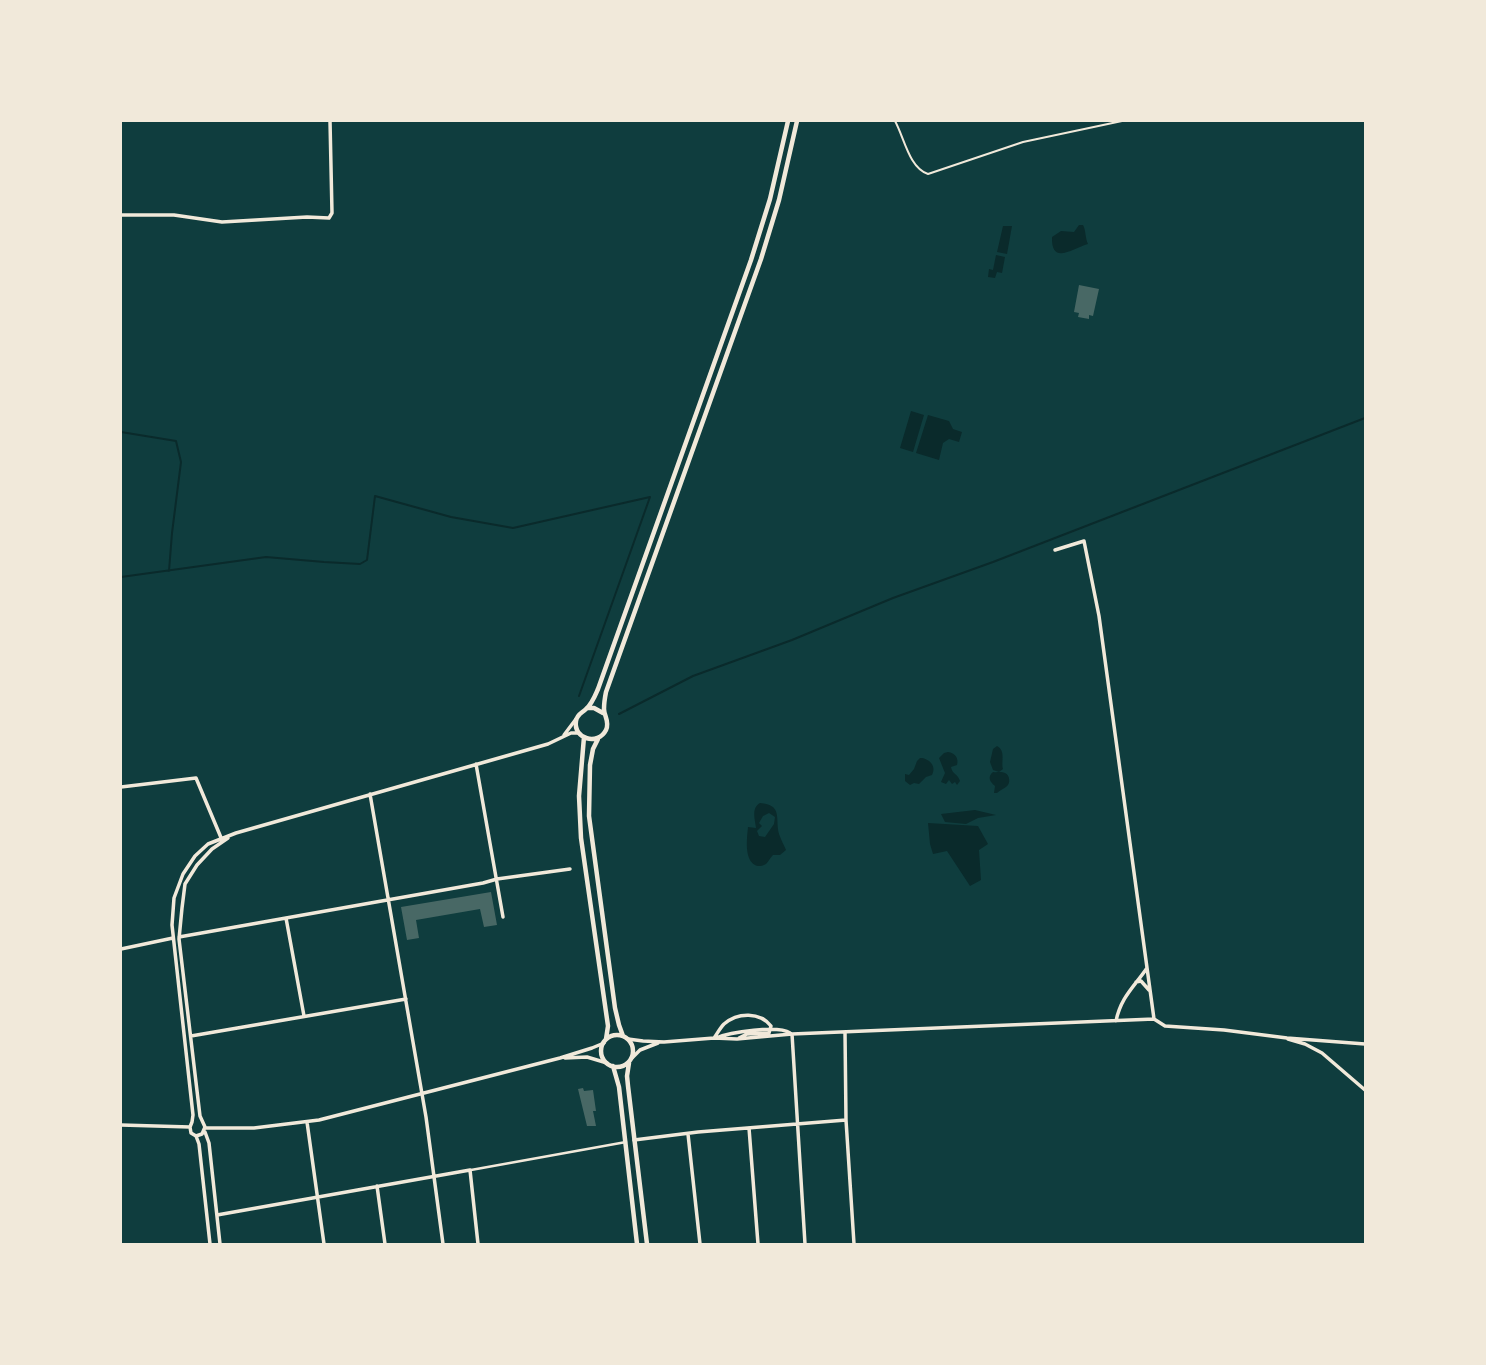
<!DOCTYPE html>
<html>
<head>
<meta charset="utf-8">
<style>
	body { margin:0 }
	#map { position:relative; width:1486px; height:1365px; overflow:hidden; background:#0f3d3e; font-family:Raleway,sans-serif }
	canvas { display:block }
	.frame { position:absolute; inset:0; border:122px solid #f1e9da; pointer-events:none }
</style>
</head>
<body>
<div id="map">
<canvas width="1486" height="1365"></canvas>
<div class="frame"></div>
</div>
<script>
const c = document.querySelector('canvas').getContext('2d');
c.lineJoin = 'round';
function fillPath(path, color) {
  c.fillStyle = color;
  c.fill(path, 'evenodd');
}
function stroke(path, color, width, dash) {
  c.strokeStyle = color;
  c.lineWidth = width;
  c.lineCap = dash ? 'butt' : 'round';
  c.setLineDash(dash || []);
  c.stroke(path);
}
const water = new Path2D(`
	M1079,225H1083C1086,230 1085,238 1088,244C1073,248 1051,266 1052,237L1061,231L1074,232Z
	M1003,226H1012L1007,254L997,252Z
	M996,255L1005,257L1002,273L997,272L995,278L988,277L989,269L993,270Z
	M911,411L924,415L913,452L900,448Z
	M928,415L949,421L953,429L962,432L959,442L949,439L943,443L939,460L916,453Z
	M997,746C1006,751 1001,761 1003,769L999,772L993,770L990,762L993,749Z
	M948,752C955,753 959,758 957,765L951,767C952,774 958,774 960,781L957,785L955,782L952,784L949,780L946,784L941,782L945,773L939,758L944,753Z
	M920,758C929,758 937,766 932,775L926,777L919,784L914,783L910,785L905,781V774L909,775L914,769L917,761Z
	M993,772C997,773 1001,771 1005,773C1010,775 1011,784 1006,787C1003,789 999,791 997,793H994L995,786C990,782 987,777 993,772Z
	M760,803C783,805 775,818 779,834C781,840 784,845 786,850L780,855H773C770,858 769,861 766,864C763,866 758,867 755,865C744,859 747,838 748,827L756,828C755,819 751,808 760,803ZM769,813L775,817L774,824L765,837L759,836L757,831L762,826L759,823L763,816Z
	M975,810L996,815L978,818L966,824L945,822L941,814Z
	M928,823L978,826L988,844L979,850L981,880L970,886L947,851L933,854L930,844Z`);
const stream = new Path2D(`
	M121,432L176,441L181,462L172,533L169,571
	M121,577L266,557L324,562L360,564L367,560L375,496L451,517L513,528L650,497L579,696
	M619,714L693,676L792,640L893,598L993,562L1365,418`);
const building = new Path2D(`
	M1079,285L1099,289L1093,316L1089,315V319L1078,317L1079,313L1074,312Z
	M491,892L497,925L484,927L480,909L416,920L419,938L407,940L401,907Z
	M583,1088L584,1091L593,1090L596,1111H593L596,1126H587L578,1089Z`);
const path = new Path2D(`
	M895,121C904,137 909,168 928,174L1023,142L1122,121`);
const pedestrian = new Path2D(`
	M471,1170L626,1142`);
const minor = new Path2D(`
	M121,215H174L222,222L307,217L329,218L332,213L330,121
	M1055,550L1084,541L1099,616L1154,1019
	M564,735L576,719
	M476,764L503,917
	M121,787L196,778L222,840
	M370,794L426,1117L443,1244
	M286,918L304,1016
	M179,937L483,883L497,879L570,869
	M121,949L173,938
	M1136,982L1141,981L1149,990
	M1154,1019L1165,1026L1224,1030L1287,1038L1365,1044
	M1116,1021C1121,997 1134,987 1147,968
	M845,1032L846,1120L854,1244
	M792,1034L805,1244
	M191,1036L406,999
	M714,1038C717,1034 720,1028 724,1024C738,1012 760,1012 771,1026L769,1033L747,1034L739,1038
	M716,1038C730,1032 778,1025 790,1033
	M628,1039L643,1041L664,1042L714,1038L737,1039L792,1034L1154,1019
	M1288,1039L1305,1044L1322,1053L1365,1090
	M565,1058L587,1057L607,1063
	M632,1058L640,1050L658,1043
	M307,1122L324,1244
	M121,1125L190,1127
	M190,1127L192,1122L193,1115L172,925L174,898L183,874L195,856L208,844L236,833L548,744L571,733H578
	M190,1127L191,1133L196,1136L199,1144L210,1244
	M205,1128H254L319,1120L560,1058L592,1048L604,1043
	M749,1128L758,1244
	M205,1132L209,1143L220,1244
	M688,1134L700,1244
	M196,1136L202,1134L205,1127L200,1116L179,939L182,908L185,884L197,865L212,849L228,838
	M634,1140L698,1132L846,1120
	M377,1186L385,1244
	M217,1215L470,1170L478,1244`);
const tertiary = new Path2D(`
	M788,121L770,199L751,260L598,689C595,696 592,704 586,709C582,713 577,714 576,721C573,739 598,746 606,730C610,722 604,716 604,709C604,703 605,697 606,692L761,259L779,200L797,121
	M587,708H594L603,713
	M584,737L579,796L581,838L608,1026L606,1039
	M598,739L593,749L590,765L589,816L615,1008L619,1025L623,1036
	M601 1051a16 16 0 1 1 32 0a16 16 0 1 1-32 0Z
	M629,1063L627,1076L628,1086L647,1244
	M613,1066L619,1087L637,1244`);
fillPath(water, '#0a2a2b');
stroke(stream, '#0a2a2b', 2);
fillPath(building, '#486865');
stroke(path, '#f1e9da', 2);
stroke(pedestrian, '#f1e9da', 2.5);
stroke(minor, '#f1e9da', 3.5);
stroke(tertiary, '#f1e9da', 4.5);
</script>
</body>
</html>
